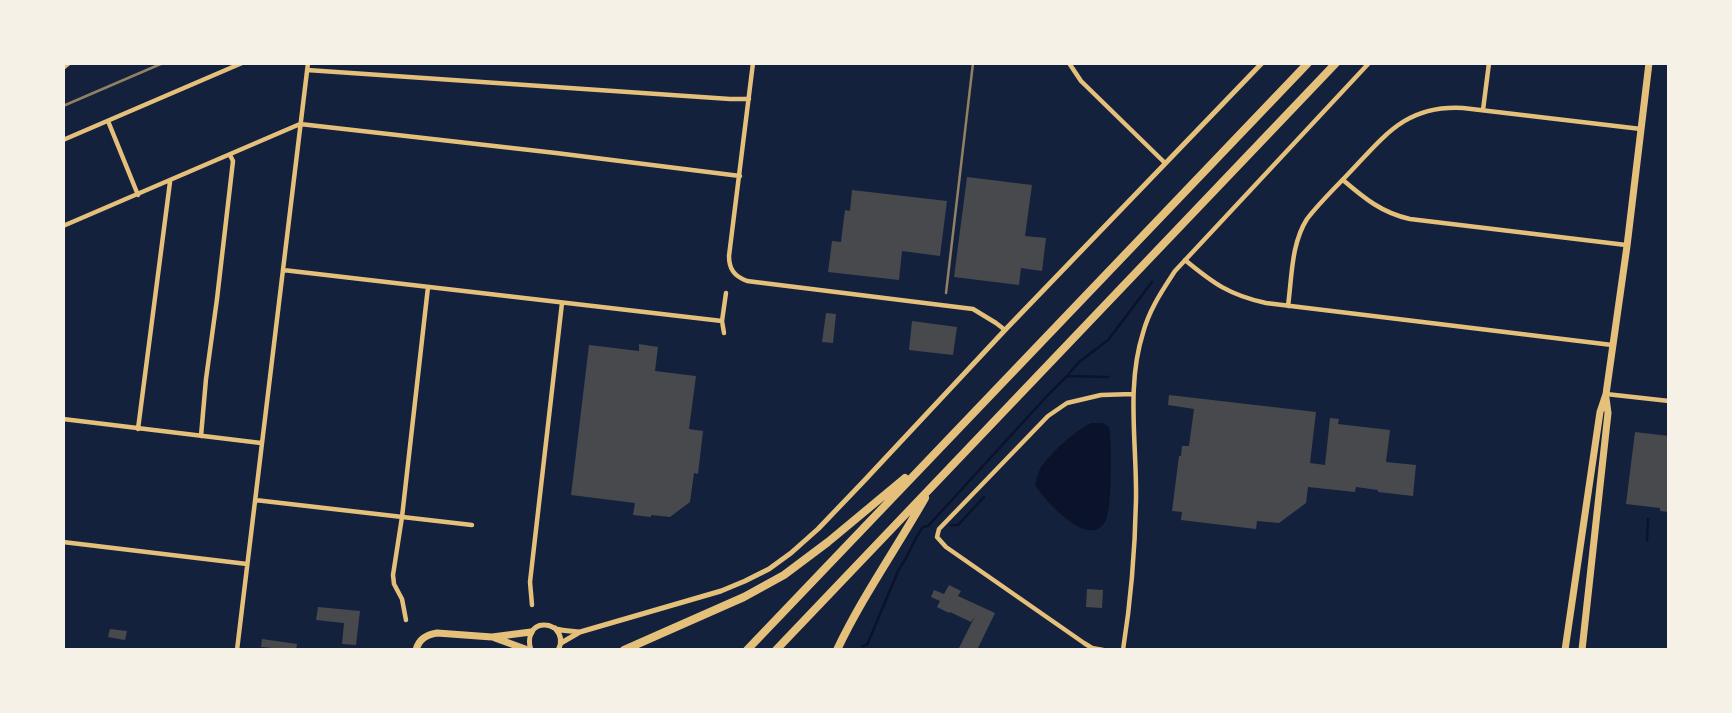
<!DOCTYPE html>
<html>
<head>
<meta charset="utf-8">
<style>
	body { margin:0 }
	#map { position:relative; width:1732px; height:713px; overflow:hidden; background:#14213d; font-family:"Fira Sans",sans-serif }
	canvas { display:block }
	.frame { position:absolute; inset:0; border:65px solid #f6f1e7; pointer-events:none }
</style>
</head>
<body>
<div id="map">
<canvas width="1732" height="713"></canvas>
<div class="frame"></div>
</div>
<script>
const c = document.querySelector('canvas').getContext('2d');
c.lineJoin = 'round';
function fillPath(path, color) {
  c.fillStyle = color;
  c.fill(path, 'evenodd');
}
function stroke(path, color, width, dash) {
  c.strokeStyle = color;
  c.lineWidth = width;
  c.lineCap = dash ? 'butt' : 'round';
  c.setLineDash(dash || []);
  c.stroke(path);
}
const water = new Path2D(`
	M1091,423H1103L1109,427C1112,440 1112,508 1106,520C1091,552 1045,501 1035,485C1036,480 1038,474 1040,469C1049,454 1076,430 1091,423Z`);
const stream = new Path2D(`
	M1068,375L1079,362L1108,340L1152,282
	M951,525H958L984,497
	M1647,540L1648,519
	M862,646L867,645L899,569C909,556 913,540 923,527L928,526L1047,396L1067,376L1108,377`);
const building = new Path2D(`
	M967,177L1032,185L1025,236L1046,238L1042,271L1021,268L1019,285L954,277Z
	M852,190L947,201L940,256L902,251L899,280L828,272L832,241L841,242L845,210L850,211Z
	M826,313L836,314L833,343L822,342Z
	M912,321L957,327L953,355L909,350Z
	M639,344L658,347L655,371L696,376L689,429L703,431L698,474L694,473L690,502L670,517L651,515V517L633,515L635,503L571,495L589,345L639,351Z
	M1169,395L1316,412L1310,463L1325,465L1330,418L1339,419L1338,424L1390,430L1386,462L1416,465L1413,496L1378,492V490L1356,487L1355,492L1308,487L1306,503L1279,523L1257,521L1256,529L1181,520L1182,512L1172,511L1179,456H1181L1182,446H1189L1194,409L1168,405Z
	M1635,432L1669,436V512L1660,511V508L1626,504Z
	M949,585L961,591L958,596L995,613L977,650H958L975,616L971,622L950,612L949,613L937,607L940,601L931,597L934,590L944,594Z
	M1087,589L1103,590L1102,608L1086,607Z
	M318,607L360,611L356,645L342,644L344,623L316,620Z
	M110,629L127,631L125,640L108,637Z
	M262,639L297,644L296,650L261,647Z`);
const minor = new Path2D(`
	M753,63L729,256C729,269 734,276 747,281L973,309L996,323L1005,330
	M1069,63L1081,81L1165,163
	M307,70L730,99H749
	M1483,110L1489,63
	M108,121L138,195
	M63,140L242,63
	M1343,180C1364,198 1382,213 1410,219L1626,245
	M63,226L300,124L556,153L740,176
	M1185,260C1213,283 1229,295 1266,303L1612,345
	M283,270L722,321
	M1288,306C1292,277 1291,244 1307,219C1320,202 1336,187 1351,171C1386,134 1407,105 1463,108L1641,129
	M724,333L722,321L726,293
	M1606,394L1669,401
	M63,419L261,443
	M138,429L170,182
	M201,436L206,379L217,299L233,161L230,155
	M255,500L472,525
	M63,542L247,564
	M532,605L530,582L562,303
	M406,620L402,599L394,584L393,575L402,517L428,287
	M237,650L308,63
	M1103,650L1092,648L1084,643L946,547L937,537L939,529L1048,416L1067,403L1101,395L1133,394
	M1123,650C1131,600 1135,550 1136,500C1137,445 1126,386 1143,333C1149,310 1162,291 1175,271L1369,63`);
const tertiary = new Path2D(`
	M555,628C561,635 563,642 558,650
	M561,643L580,632L721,591L745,581L769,569L791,553L818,529L863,482L1005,330L1262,63
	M531,650C527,639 531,624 545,625C551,625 551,627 556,629C564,631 572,631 580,632`);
const secondary = new Path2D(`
	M63,67L68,63`);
const primary = new Path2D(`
	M495,638L528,650
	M416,650C419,639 426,635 437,633L492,637L531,632
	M1565,650L1600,412L1606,394L1627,246L1649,63
	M1582,650L1608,413L1606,398`);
const motorway = new Path2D(`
	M624,650L744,597L784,575L828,542L905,478
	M747,650L1308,63
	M776,650L1336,63
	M837,650C862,597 896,549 925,498`);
const rail = new Path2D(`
	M63,106L163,63
	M946,293L973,63`);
fillPath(water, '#0b132b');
stroke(stream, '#0b132b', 2.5);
fillPath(building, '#48494c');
stroke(minor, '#e5c07b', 4.5);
stroke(tertiary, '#e5c07b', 5);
stroke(secondary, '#e5c07b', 6);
stroke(primary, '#e5c07b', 7);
stroke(motorway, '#e5c07b', 8);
stroke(rail, '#918062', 2.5);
</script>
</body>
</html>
